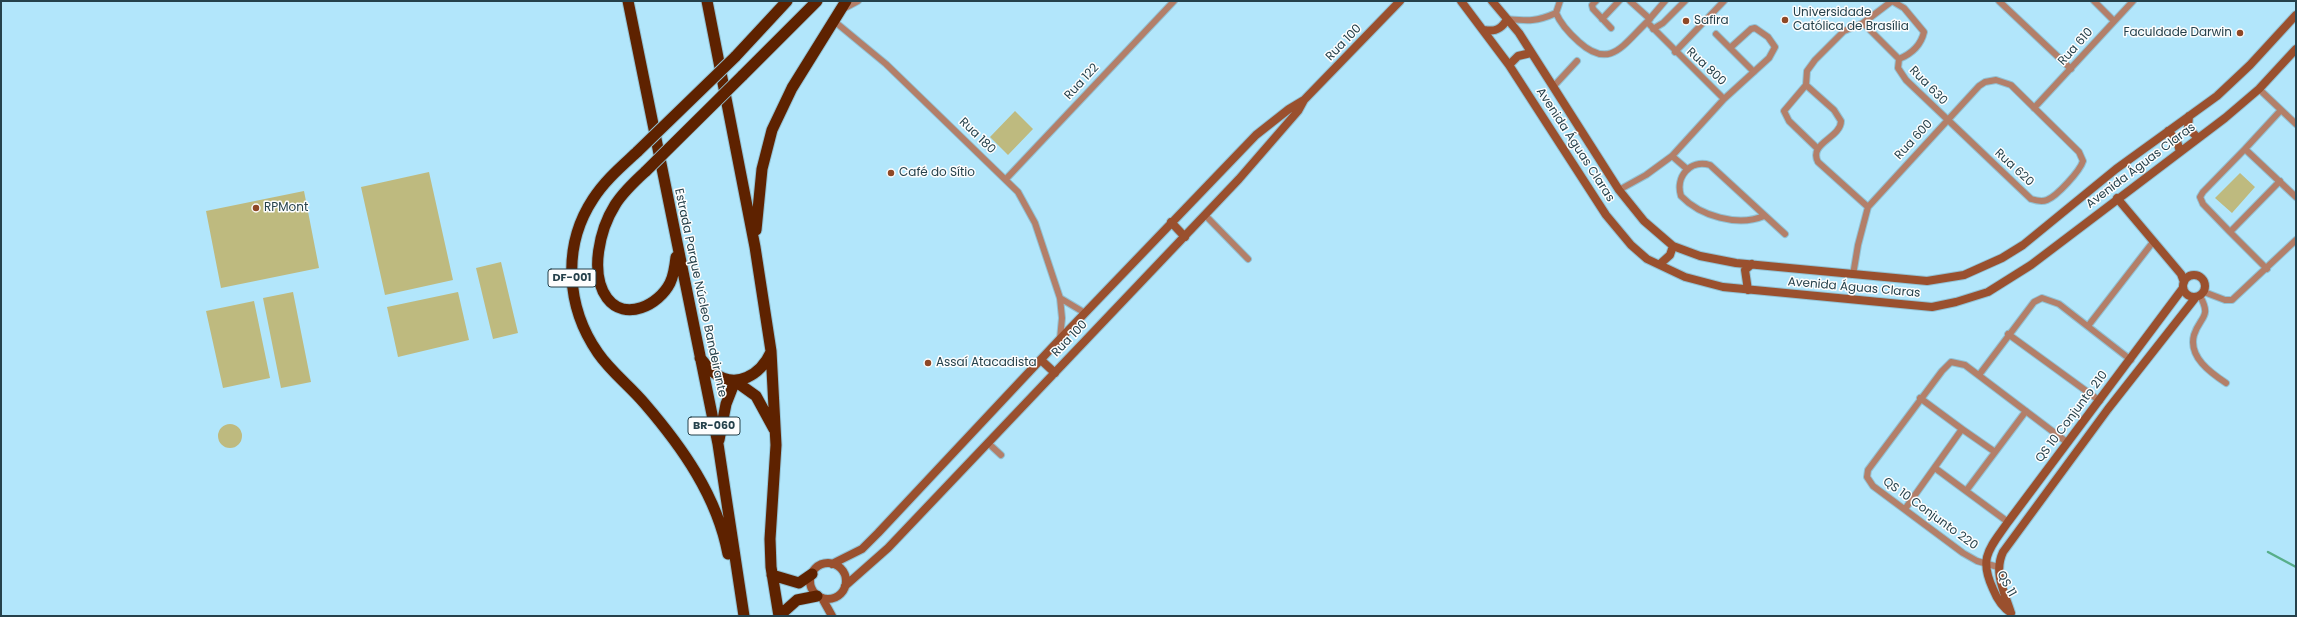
<!DOCTYPE html>
<html>
<head>
<meta charset="utf-8">
<style>
	body { margin:0 }
	#map { position:relative; width:2297px; height:617px; overflow:hidden; background:#b2e6fb; font-family:Poppins,sans-serif }
	canvas { display:block }
	.frame { position:absolute; inset:0; border:2px solid #25414b; pointer-events:none }
</style>
</head>
<body>
<div id="map">
<canvas width="2297" height="617"></canvas>
<div class="frame"></div>
</div>
<script>
const c = document.querySelector('canvas').getContext('2d');
c.lineJoin = 'round';
function fillPath(path, color) {
  c.fillStyle = color;
  c.fill(path, 'evenodd');
}
function stroke(path, color, width, dash) {
  c.strokeStyle = color;
  c.lineWidth = width;
  c.lineCap = dash ? 'butt' : 'round';
  c.setLineDash(dash || []);
  c.stroke(path);
}
function drawText(font, color, halo, rows, align = 'center') {
  c.font = font + ' Poppins,sans-serif';
  c.lineWidth = 3;
  c.setLineDash([]);
  c.textBaseline = 'middle';
  c.strokeStyle = halo;
  c.fillStyle = color;
  for (const [text, x, y, turn = 0] of rows) {
    c.save();
    c.translate(x, y);
    c.rotate((+turn || 0) * Math.PI / 180);
    c.textAlign = isNaN(turn) ? turn : align;
    if (halo) c.strokeText(text, 0, 0);
    c.fillText(text, 0, 0);
    c.restore();
  }
}
const green = new Path2D(`
	M1015,111L1033,129L1008,155L990,137Z
	M429,172L453,280L385,295L361,187Z
	M2240,173L2255,187L2232,213L2215,198Z
	M304,191L319,268L221,288L206,211Z
	M501,262L518,333L493,339L476,268Z
	M293,292L311,382L281,388L263,298Z
	M458,292L469,340L398,357L387,307Z
	M254,301L270,378L223,388L206,311Z
	M218 436a12 12 0 1 1 24 0a12 12 0 1 1-24 0Z`);
const stream = new Path2D(`
	M2268,552L2296,567`);
const street = new Path2D(`
	M1560,1L1556,13C1561,25 1570,34 1579,42C1610,70 1623,45 1647,22
	M1596,1L1592,5L1593,9L1611,28
	M1630,1L1650,19
	M1999,1L2071,69
	M2094,1L2114,21
	M843,9L858,1
	M1507,19C1528,21 1536,22 1556,13
	M1602,19L1619,1
	M834,21L886,64L1018,192L1035,223L1060,298L1062,318L1060,339
	M1653,29L1663,23L1685,1
	M1716,34L1754,72
	M1675,52L1724,1
	M1806,85L1834,110L1841,121C1841,138 1808,143 1818,162L1868,207
	M1553,87L1577,61
	M2259,89L2296,124
	M1724,99L1769,58L1775,47L1768,37L1755,28L1751,29L1730,48
	M2034,108L2133,1
	M2281,110L2245,149L2296,197
	M1818,149L1789,121L1784,111L1806,85L1807,71L1815,60L1844,31L1863,23
	M1672,156L1687,169
	M1006,179L1174,1
	M1619,190L1646,175L1672,156L1724,99L1647,22L1665,1
	M1205,215L1248,259
	M1764,216C1738,227 1700,216 1681,196C1675,177 1690,159 1710,165L1785,234
	M2230,232L2203,204L2200,197L2203,192L2245,149
	M2267,269L2230,232L2280,181
	M1853,275L1858,245L1868,207L1979,86L1985,82L1996,80L2011,85L2079,152L2083,161C2080,171 2057,196 2047,200C2042,202 2037,201 2031,199L1906,80L1898,68L1899,59C1911,54 1921,45 1924,32L1904,8L1892,1L1863,23L1899,59
	M2204,292L2225,300H2232L2296,240
	M2200,296C2212,318 2200,316 2194,335C2188,357 2211,373 2226,383
	M1060,298L1085,313
	M2088,326L2153,242
	M2008,334L2100,401
	M1979,375L2034,302L2042,298L2059,304L2131,360
	M1962,429L1995,452
	M988,443L1001,455
	M1935,468L1966,491
	M1905,509L1962,429L1920,398
	M2008,522L1966,491L2026,411
	M1998,567L1977,561L1963,553L1873,486L1867,477L1868,470L1942,371L1951,362L1965,365L2068,443`);
const secondary = new Path2D(`
	M1461,1L1509,65L1606,215L1631,245L1647,259L1685,277L1723,287L1932,307L1956,302L1988,292L2031,265L2225,118L2259,89L2296,49
	M1492,1L1519,33L1619,190L1644,221L1673,246L1700,256L1736,263L1927,281L1964,275L2002,258L2023,245L2116,169L2217,96L2250,65L2296,15
	M1484,30C1495,32 1502,29 1507,19
	M1509,65L1518,56L1531,53
	M2189,116L2188,128L2198,138
	M2168,131L2177,141L2180,152
	M2117,198L2181,274L2184,282
	M1171,222L1185,237
	M1660,264L1670,255L1673,246
	M2183 286a11 11 0 1 1 22 0a11 11 0 1 1-22 0Z
	M1748,290L1745,270L1752,264
	M1041,360L1055,373
	M810 581a18 18 0 1 1 36 0a18 18 0 1 1-36 0Z
	M832,564L862,549L878,533L1060,339L1256,135L1289,109L1304,100
	M845,586L888,548L1239,179L1298,111L1304,100L1400,1
	M822,598L832,616
	M2011,613C2002,607 1997,599 1993,589C1978,557 1990,548 2008,522L2183,288
	M2011,613C2005,593 1993,573 2003,552L2108,409L2196,297`);
const highway = new Path2D(`
	M628,1L718,444L744,616
	M707,1L755,247L771,351L776,445L770,539L771,567L779,616
	M735,57L787,1
	M742,76L817,1
	M638,151C622,166 605,180 593,199C562,246 566,307 598,353C611,372 630,386 645,404C682,447 717,496 728,554
	M646,171C635,181 623,192 615,205C600,229 589,273 607,298C625,322 659,305 670,283C674,275 675,266 676,257
	M756,230L762,169L772,130L792,88L846,1
	M700,358C704,362 708,368 713,372C736,391 761,374 771,352
	M719,440L726,404L735,381L756,396L774,429
	M772,575L799,583L812,574
	M779,616L797,600L817,596`);
const highwayBridge = new Path2D(`
	M638,151L735,57
	M646,171L742,76`);
const markers = [
	[1785,20,4,"#8f4826"],
	[1686,21,4,"#8f4826"],
	[2240,33,4,"#8f4826"],
	[891,173,4,"#8f4826"],
	[256,208,4,"#8f4826"],
	[928,363,4,"#8f4826"]
];
const shields = [
	[572,278,48],
	[714,426,52]
];
const shieldNames = [
	["DF-001",572,278],
	["BR-060",714,426]
];
const poiNames = [
	["Universidade",1793,13],
	["Católica de Brasília",1793,27],
	["Safira",1694,21],
	["Faculdade Darwin",2232,33,"right"],
	["Café do Sítio",899,173],
	["RPMont",264,208],
	["Assaí Atacadista",936,363]
];
const streetNames = [
	["Rua 100",1344,43,-46],
	["Rua 610",2076,47,-48],
	["Rua 800",1706,67,43],
	["Rua 122",1082,82,-47],
	["Rua 630",1928,86,46],
	["Rua 180",977,136,44],
	["Rua 600",1914,140,-47],
	["Avenida Águas Claras",1575,145,57],
	["Avenida Águas Claras",2141,166,-37],
	["Rua 620",2014,168,43],
	["Avenida Águas Claras",1854,288,5],
	["Estrada Parque Núcleo Bandeirante",700,293,78],
	["Rua 100",1070,339,-46],
	["QS 10 Conjunto 210",2072,417,-53],
	["QS 10 Conjunto 220",1930,514,36],
	["QS 11",2006,584,62]
];
fillPath(green, '#beba7f');
stroke(stream, '#57ae8a', 2.5);
stroke(street, '#93c2d4', 8);
stroke(secondary, '#93c2d4', 10);
stroke(highway, '#93c2d4', 13);
stroke(street, '#b37f69', 6);
stroke(secondary, '#9a502e', 8);
stroke(highway, '#5e2200', 11);
stroke(highwayBridge, '#93c2d4', 13, []);
stroke(highwayBridge, '#5e2200', 11);
for (const [x, y, r, color] of markers) {
  const dot = new Path2D();
  dot.arc(x, y, r, 0, 2 * Math.PI);
  c.fillStyle = color;
  c.fill(dot);
  stroke(dot, '#fdfdfd', 1.5);
}
for (const [x, y, w] of shields) {
  const box = new Path2D();
  box.roundRect(x - w / 2, y - 9, w, 18, 3);
  c.fillStyle = '#fdfdfd';
  c.fill(box);
  stroke(box, '#25414b', 1);
}
drawText('bold 11px', '#25414b', null, shieldNames);
drawText('12px', '#25414b', '#fdfdfd', poiNames, 'left');
drawText('12px', '#25414b', '#fdfdfd', streetNames);
</script>
</body>
</html>
